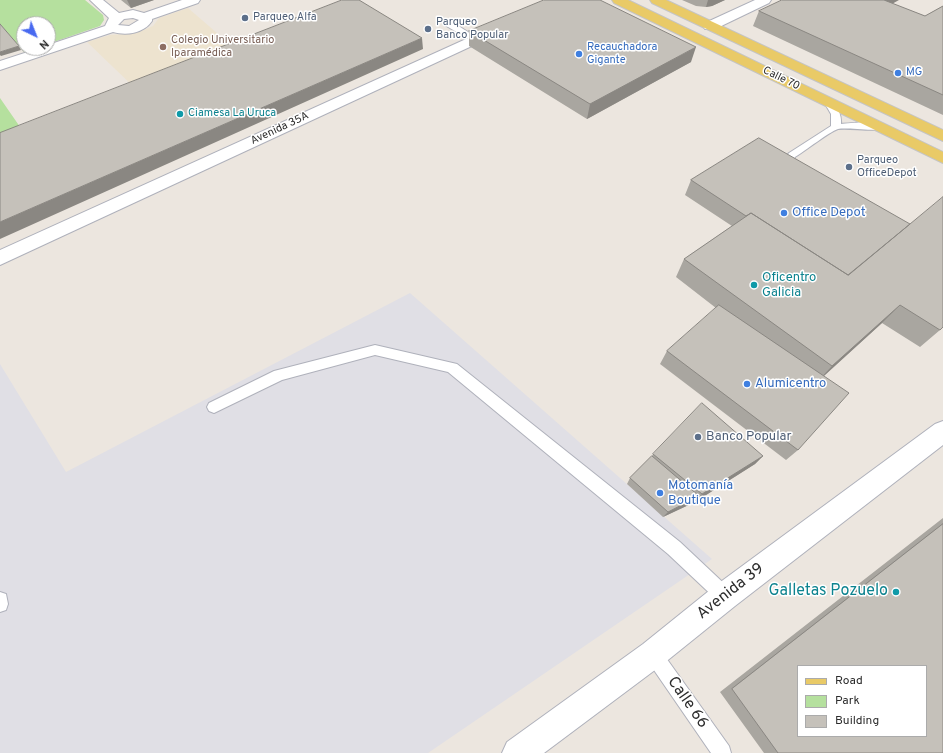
<!DOCTYPE html>
<html>
<head>
<meta charset="utf-8">
<style>
	body { margin:0 }
	#map { position:relative; width:943px; height:753px; overflow:hidden; background:#ece6df; font-family:Overpass,sans-serif }
	canvas { display:block }
	.legend { position:absolute; left:797px; top:665px; width:130px; height:72px; box-sizing:border-box; background:#fff; border:1px solid #ababab; margin:0; padding:5px 7px; list-style:none; font-size:12px; color:#2c2c2c }
	.legend li { display:flex; align-items:center; gap:8px; height:20px }
	.legend b { width:20px; border:1px solid #ababab }
	.north { position:absolute; left:16px; top:16px; width:40px; height:40px; box-sizing:border-box; background:#fff; border:1px solid #ababab; border-radius:50%; rotate:137deg; font-size:11px; font-weight:700; line-height:16px; text-align:center; color:#2c2c2c }
	.north::after { content:''; display:block; margin:auto; width:14px; height:18px; background:#4869f0; clip-path:polygon(50% 0,100% 100%,50% 72%,0 100%) }
</style>
</head>
<body>
<div id="map">
<canvas width="943" height="753"></canvas>
<ul class="legend">
<li><b style="height:5px;background:#e9ca67"></b>Road</li>
<li><b style="height:11px;background:#b5e09e"></b>Park</li>
<li><b style="height:11px;background:#c5c1ba"></b>Building</li>
</ul>
<div class="north">N</div>
</div>
<script>
const c = document.querySelector('canvas').getContext('2d');
c.lineJoin = 'round';
function fillPath(path, color) {
  c.fillStyle = color;
  c.fill(path, 'evenodd');
}
function stroke(path, color, width, dash) {
  c.strokeStyle = color;
  c.lineWidth = width;
  c.lineCap = dash ? 'butt' : 'round';
  c.setLineDash(dash || []);
  c.stroke(path);
}
function drawText(font, color, halo, rows, align = 'center') {
  c.font = font + ' Overpass,sans-serif';
  c.lineWidth = 3;
  c.setLineDash([]);
  c.textBaseline = 'middle';
  c.strokeStyle = halo;
  c.fillStyle = color;
  for (const [text, x, y, turn = 0] of rows) {
    c.save();
    c.translate(x, y);
    c.rotate((+turn || 0) * Math.PI / 180);
    c.textAlign = isNaN(turn) ? turn : align;
    if (halo) c.strokeText(text, 0, 0);
    c.fillText(text, 0, 0);
    c.restore();
  }
}
const industrial = new Path2D(`
	M410,293L712,559L428,753H0V364L66,472Z`);
const education = new Path2D(`
	M188,8L239,52L139,92L87,42L110,35L124,34L144,30L153,26L159,18Z`);
const green = new Path2D(`
	M0,0H85L103,15L104,20L100,26L48,44V24H24V48H35L24,52L0,25Z
	M0,98L27,137L0,148Z`);
const service = new Path2D(`
	M443,20H449L479,39L478,41H472L443,24Z
	M828,99L831,100C837,108 842,114 841,124C851,123 877,120 885,127C879,133 849,127 838,129C829,132 805,151 795,157L794,159L805,168L803,170H797L784,159L789,153L831,126V114L824,102Z
	M375,345L457,364L680,542L731,590L733,596L731,602L725,604L719,602L668,554L448,372L375,355L282,380L214,413L209,411L207,407L209,403L274,371Z
	M0,592L6,594L8,604L6,610L0,612Z
	M653,645L659,648L729,746L731,753H711L647,660L644,654L647,648Z`);
const minor = new Path2D(`
	M90,0H103L119,13L133,10L144,13L182,0H200L198,3L152,19V21C144,33 127,36 113,32L0,70V61L40,48H48V45L105,26L109,18ZM133,18L139,20L129,26L118,25L124,19Z
	M755,0H771L769,3L715,29H705L703,26L705,23Z
	M497,25L502,26L504,29L502,32L0,265V250Z`);
const secondary = new Path2D(`
	M943,421V445L735,606L663,664L544,753H502L507,742L643,644L715,586L935,424Z`);
const primary = new Path2D(`
	M612,0H628L943,152V163L614,3Z
	M650,0H666L943,130V141L652,3Z`);
const wall = new Path2D(`
	M121,0H154L131,8Z
	M682,0H725L712,6L706,7L696,6Z
	M893,4L925,16L943,6V115L753,26L759,11Z
	M469,31L691,62L587,119L469,46Z
	M759,138L940,330L920,347L882,323L824,376L798,450L786,460L660,364L667,351L716,308L676,277L684,259L732,226L685,195L691,180Z
	M653,454L763,456L755,464L695,502L663,517L627,484L630,478L652,456Z
	M943,518V753H764L720,692Z`);
const shadedWall = new Path2D(`
	M127,0H154L131,8Z
	M708,0H725L712,6L706,7Z
	M882,0H899L874,14Z
	M422,38L423,49L0,239V222Z
	M19,46L21,50L1,56L0,55V52Z
	M696,47L691,62L587,119L590,104Z
	M900,305L882,323L816,383L832,366Z
	M763,456L755,464L695,502L702,494Z
	M699,496L695,502L663,517L668,512Z`);
const building = new Path2D(`
	M342,0H359L422,38L0,222V133Z
	M544,0H600L696,47L590,104L469,31Z
	M782,0H884L925,16L943,6V95L759,11Z
	M0,24L19,46L0,52Z
	M759,138L910,224L848,275L751,213L746,216L691,180Z
	M943,197V327L940,330L900,305L832,366L684,259L751,213L848,275Z
	M719,305L849,393L798,450L667,351Z
	M702,403L763,456L702,494L653,454Z
	M652,456L699,496L668,512L630,478Z
	M943,524V753H778L732,689ZM798,666H926V736H798Z`);
const markers = [
	[245,18,4,"#5c6f8a"],
	[428,29,4,"#5c6f8a"],
	[163,47,4,"#8d6e63"],
	[579,54,4,"#3f7fe0"],
	[898,73,4,"#3f7fe0"],
	[180,114,4,"#0f9aa8"],
	[849,167,4,"#5c6f8a"],
	[784,213,4,"#3f7fe0"],
	[754,285,4,"#0f9aa8"],
	[747,384,4,"#3f7fe0"],
	[698,437,4,"#5c6f8a"],
	[660,493,4,"#3f7fe0"],
	[896,592,4,"#0f9aa8"]
];
const farServicenames = [
	["Parqueo Alfa",253,18],
	["Parqueo",436,23],
	["Banco Popular",436,36],
	["Parqueo",857,161],
	["OfficeDepot",857,174]
];
const farEducationnames = [
	["Colegio Universitario",171,41],
	["Iparamédica",171,54]
];
const farShopnames = [
	["Recauchadora",587,48],
	["Gigante",587,61],
	["MG",906,73]
];
const farStreetnames = [
	["Calle 70",781,79,26],
	["Avenida 35A",280,129,-25]
];
const farCulturenames = [
	["Ciamesa La Uruca",188,114]
];
const shopNames = [
	["Office Depot",792,213],
	["Alumicentro",755,384],
	["Motomanía",668,486],
	["Boutique",668,501]
];
const cultureNames = [
	["Oficentro",762,278],
	["Galicia",762,293]
];
const serviceNames = [
	["Banco Popular",706,437]
];
const nearStreetnames = [
	["Avenida 39",731,592,-38],
	["Calle 66",687,703,55]
];
const nearCulturenames = [
	["Galletas Pozuelo",888,592]
];
fillPath(industrial, '#e0dfe5');
fillPath(education, '#ede3cf');
fillPath(green, '#b5e09e');
stroke(service, '#afb1bb', 2);
stroke(minor, '#afb1bb', 2);
stroke(secondary, '#afb1bb', 2);
stroke(primary, '#c4c4c4', 2);
fillPath(service, '#fff');
fillPath(minor, '#fff');
fillPath(secondary, '#fff');
fillPath(primary, '#e9ca67');
fillPath(wall, '#a9a6a0');
fillPath(shadedWall, '#8a8782');
fillPath(building, '#c5c1ba');
stroke(building, '#8a8782', 1);
for (const [x, y, r, color] of markers) {
  const dot = new Path2D();
  dot.arc(x, y, r, 0, 2 * Math.PI);
  c.fillStyle = color;
  c.fill(dot);
  stroke(dot, '#fff', 1.5);
}
drawText('11px', '#4e5e75', '#fff', farServicenames, 'left');
drawText('11px', '#785e54', '#fff', farEducationnames, 'left');
drawText('11px', '#366cbe', '#fff', farShopnames, 'left');
drawText('11px', '#2c2c2c', '#fff', farStreetnames);
drawText('11px', '#0d838f', '#fff', farCulturenames, 'left');
drawText('13px', '#366cbe', '#fff', shopNames, 'left');
drawText('13px', '#0d838f', '#fff', cultureNames, 'left');
drawText('13px', '#4e5e75', '#fff', serviceNames, 'left');
drawText('16px', '#2c2c2c', '#fff', nearStreetnames);
drawText('16px', '#0d838f', '#fff', nearCulturenames, 'right');
</script>
</body>
</html>
